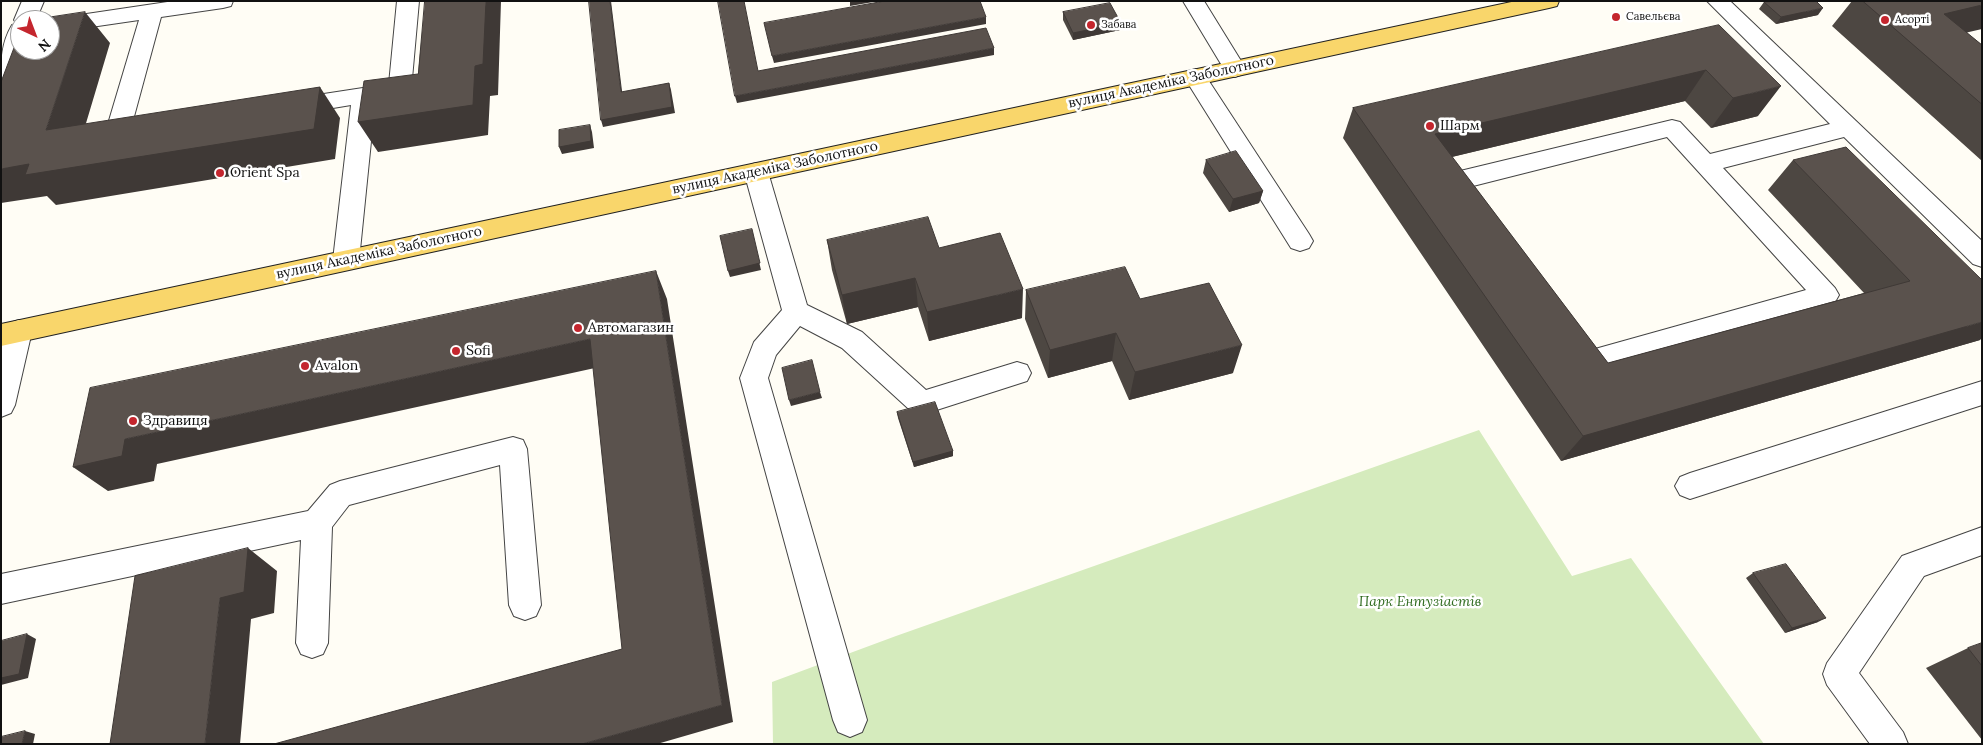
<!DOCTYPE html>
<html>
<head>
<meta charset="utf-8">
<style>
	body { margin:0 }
	#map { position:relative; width:1983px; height:745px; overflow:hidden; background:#fffdf5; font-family:Lora,serif }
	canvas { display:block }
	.frame { position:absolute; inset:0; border:2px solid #111; pointer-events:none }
	.north { position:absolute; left:10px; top:10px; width:50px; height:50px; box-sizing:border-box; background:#fff; border:1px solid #a0a0a0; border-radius:50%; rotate:137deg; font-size:14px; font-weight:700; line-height:20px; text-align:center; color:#111 }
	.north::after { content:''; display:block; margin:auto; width:18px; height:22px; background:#c4262e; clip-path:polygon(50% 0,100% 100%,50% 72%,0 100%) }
</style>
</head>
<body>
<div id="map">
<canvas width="1983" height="745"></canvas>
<div class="frame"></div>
<div class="north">N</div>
</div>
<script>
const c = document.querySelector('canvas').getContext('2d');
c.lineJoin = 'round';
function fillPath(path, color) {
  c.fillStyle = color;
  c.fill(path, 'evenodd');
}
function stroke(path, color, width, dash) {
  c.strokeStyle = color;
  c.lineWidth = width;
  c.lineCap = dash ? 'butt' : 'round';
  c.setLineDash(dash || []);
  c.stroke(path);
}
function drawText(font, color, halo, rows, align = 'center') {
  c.font = font + ' Lora,serif';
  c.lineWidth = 5;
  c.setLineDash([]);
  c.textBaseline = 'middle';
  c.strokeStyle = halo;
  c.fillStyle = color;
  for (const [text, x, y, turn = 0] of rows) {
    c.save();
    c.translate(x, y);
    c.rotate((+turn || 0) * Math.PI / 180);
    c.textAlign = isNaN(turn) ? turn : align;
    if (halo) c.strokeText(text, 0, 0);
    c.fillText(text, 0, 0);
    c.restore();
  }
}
const green = new Path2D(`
	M1479,430L1572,576L1631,558L1764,744H773L772,682L896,636Z`);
const minor = new Path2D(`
	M22,1H44L36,20H20V50H23L9,85L1,88C1,65 0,45 12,25L17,24L14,20Z
	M174,1H233L231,6L223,8L161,17L132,124L138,123L146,125L150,131L146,137C134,140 121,144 109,140L105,134L139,20L50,33V20H46Z
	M397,1H419L411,90L408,96L375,102L359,260L355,267L346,270L337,267L333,260L351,105L291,115L283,113L279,107L283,101L291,99L389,84Z
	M1183,1H1204L1246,69L1243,74L1235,77L1227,74Z
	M1707,1H1730L1982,241V267L1973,264L1844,137L1723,168L1835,288L1839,295L1835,302L1589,373L1579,370L1444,181L1447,175L1456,172L1672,120L1680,122L1710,154L1830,124ZM1667,137L1806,290L1595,349L1473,186Z
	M1195,69L1203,72L1309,234L1313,241L1309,248L1300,251L1291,248L1184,77L1187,72Z
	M756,163L765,166L768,172L807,305L862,332L926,390L1017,362L1027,365L1031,373L1027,381L921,415L911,411L842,348L800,326L776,355L768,378L867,720L862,732L850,737L838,732L833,720L740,378L754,342L782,310L744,172L747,166Z
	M19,320L28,323L32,331L15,405L11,413L1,417V348L10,323Z
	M1982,381V405L1690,499L1680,495L1675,486L1680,477L1690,473Z
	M513,437L523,440L527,449L541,605L536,616L525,620L514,616L509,605L500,465L349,505L332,527L328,643L323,654L312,658L301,654L296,643L301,540L1,604V574L308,511L330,485L340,481Z
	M1982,527V555L1924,576L1859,673L1903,732L1908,744H1870L1827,685L1823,674L1827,663L1902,556Z`);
const major = new Path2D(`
	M1516,1H1559L1557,6L1549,8L1,346V324Z`);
const wall = new Path2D(`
	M1852,1H1982L1967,33L1982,45V161L1832,26Z
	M1764,2L1818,15L1776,24L1759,9Z
	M1063,12L1120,30L1073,40L1063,20Z
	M1719,25L1758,116L1711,128L1685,101L1452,157L1608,363L1864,293L1768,190L1793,160L1980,340L1561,461L1343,138L1353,108Z
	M1206,160L1263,191L1259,203L1229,212L1203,173Z
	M827,240L939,248L1022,318L929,341L918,307L847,324L832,270Z
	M1026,290L1140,299L1233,373L1129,400L1112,361L1048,378L1025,319Z
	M897,412L953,451V456L914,467L898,418Z
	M1753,573L1818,622L1785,633L1746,578Z
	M1982,643V740L1926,668L1968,648Z`);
const shadedWall = new Path2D(`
	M486,1H501L498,95L490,96L488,135L378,152L358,122L475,66Z
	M610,1H611L623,99L621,92Z
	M850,1H879L850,6Z
	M1982,5V29L1917,44L1944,14Z
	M1823,8L1818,15L1776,24L1781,17Z
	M85,12L110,43L75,160L46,130Z
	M986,17V24L774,63L772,56Z
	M1121,23L1120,30L1073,40V33Z
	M994,48V55L737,103L735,96Z
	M1706,70L1685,101L1422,164L1435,134Z
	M669,83L671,90L675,113L603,127L601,120Z
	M1781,86L1758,116L1711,128L1733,98Z
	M320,87L340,118L335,159L56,205L47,196L1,203V169Z
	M590,125L592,132L594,148L562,154L559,147Z
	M1263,191L1259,203L1229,212L1233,199Z
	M753,236L761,270L730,277L728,271Z
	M656,271L667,299L733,722L657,744H582L722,705Z
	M915,278L918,307L847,324L842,295Z
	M1023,289L1022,318L929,341L927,312Z
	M1982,322V338L1980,340L1561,461L1583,436Z
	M1116,333L1112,361L1048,378L1050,350Z
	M590,339L604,366L157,464L154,481L108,491L73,467L125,439Z
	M1242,345L1233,373L1129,400L1135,372Z
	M820,392L822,398L791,406L789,400Z
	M953,451V456L914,467L913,462Z
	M248,548L277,571L274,613L251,619L240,744H205L220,598Z
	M1826,618L1818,622L1785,633L1792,628Z
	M27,634L36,639L28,678L1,685V678Z
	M25,731L35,734L33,744H22Z`);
const building = new Path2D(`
	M425,1H486L483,64L475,66L473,105L358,122L364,81L418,74Z
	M589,1H610L621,92L669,83L672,107L601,120Z
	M718,1H744L758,71L986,28L994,48L735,96Z
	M885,1H980L986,17L772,56L764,23Z
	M1816,1L1823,8L1781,17L1764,2Z
	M1863,1H1982V5L1944,14L1982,45V104Z
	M1110,3L1121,23L1073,33L1063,12Z
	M85,12L46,130L320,87L314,129L25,175L29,164L1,169V82L20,32V50H50V20H31Z
	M1719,25L1781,86L1733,98L1706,70L1435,134L1608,363L1910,281L1793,160L1846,147L1982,280V322L1583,436L1353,108Z
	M590,125L591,141L559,147V130Z
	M1236,151L1263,191L1233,199L1206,160Z
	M928,217L939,248L1000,233L1023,289L927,312L915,278L842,295L827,240Z
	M752,229L760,263L728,271L720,236Z
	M1125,267L1140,299L1209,283L1242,345L1135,372L1116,333L1050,350L1026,290Z
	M656,271L722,705L582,744H274L622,649L590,339L125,439L122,456L73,467L90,388Z
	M812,360L820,392L789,400L782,368Z
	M935,402L953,451L913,462L897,412Z
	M248,548L244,592L220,598L205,744H110L135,576Z
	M1786,564L1826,618L1792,628L1753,573Z
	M27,634L19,674L1,678V641Z
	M1982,643V666L1968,648Z
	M25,731L22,744H1V737Z`);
const markers = [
	[1616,17,5,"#c4262e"],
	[1885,20,5,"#c4262e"],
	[1091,25,5,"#c4262e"],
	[1430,126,5,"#c4262e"],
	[220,173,5,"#c4262e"],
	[578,328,5,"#c4262e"],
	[456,351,5,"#c4262e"],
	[305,366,5,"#c4262e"],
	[133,421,5,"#c4262e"]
];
const farPoinames = [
	["Савельєва",1626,17],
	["Асортi",1895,20],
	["Забава",1101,25]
];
const streetNames = [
	["вулиця Академіка Заболотного",1171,82,-12],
	["вулиця Академіка Заболотного",775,168,-12],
	["вулиця Академіка Заболотного",379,253,-12]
];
const poiNames = [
	["Шарм",1440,126],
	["Orient Spa",230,173],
	["Автомагазин",588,328],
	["Sofi",466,351],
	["Avalon",315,366],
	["Здравиця",143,421]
];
const parkNames = [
	["Парк Ентузіастів",1420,602]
];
fillPath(green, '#d5ebbd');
stroke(minor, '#444', 2);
stroke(major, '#222', 2);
fillPath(minor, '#fff');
fillPath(major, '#f9d66b');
fillPath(wall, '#4d4742');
fillPath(shadedWall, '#3f3936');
fillPath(building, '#5a524d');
stroke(building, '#3f3936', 1);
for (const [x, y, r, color] of markers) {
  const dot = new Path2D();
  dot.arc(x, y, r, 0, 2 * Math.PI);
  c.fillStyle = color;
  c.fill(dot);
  stroke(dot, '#fff', 2);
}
drawText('11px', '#111', '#fff', farPoinames, 'left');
drawText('14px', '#111', '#fff', streetNames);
drawText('14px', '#111', '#fff', poiNames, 'left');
drawText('italic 14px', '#2f6b1f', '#fff', parkNames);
</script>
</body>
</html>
